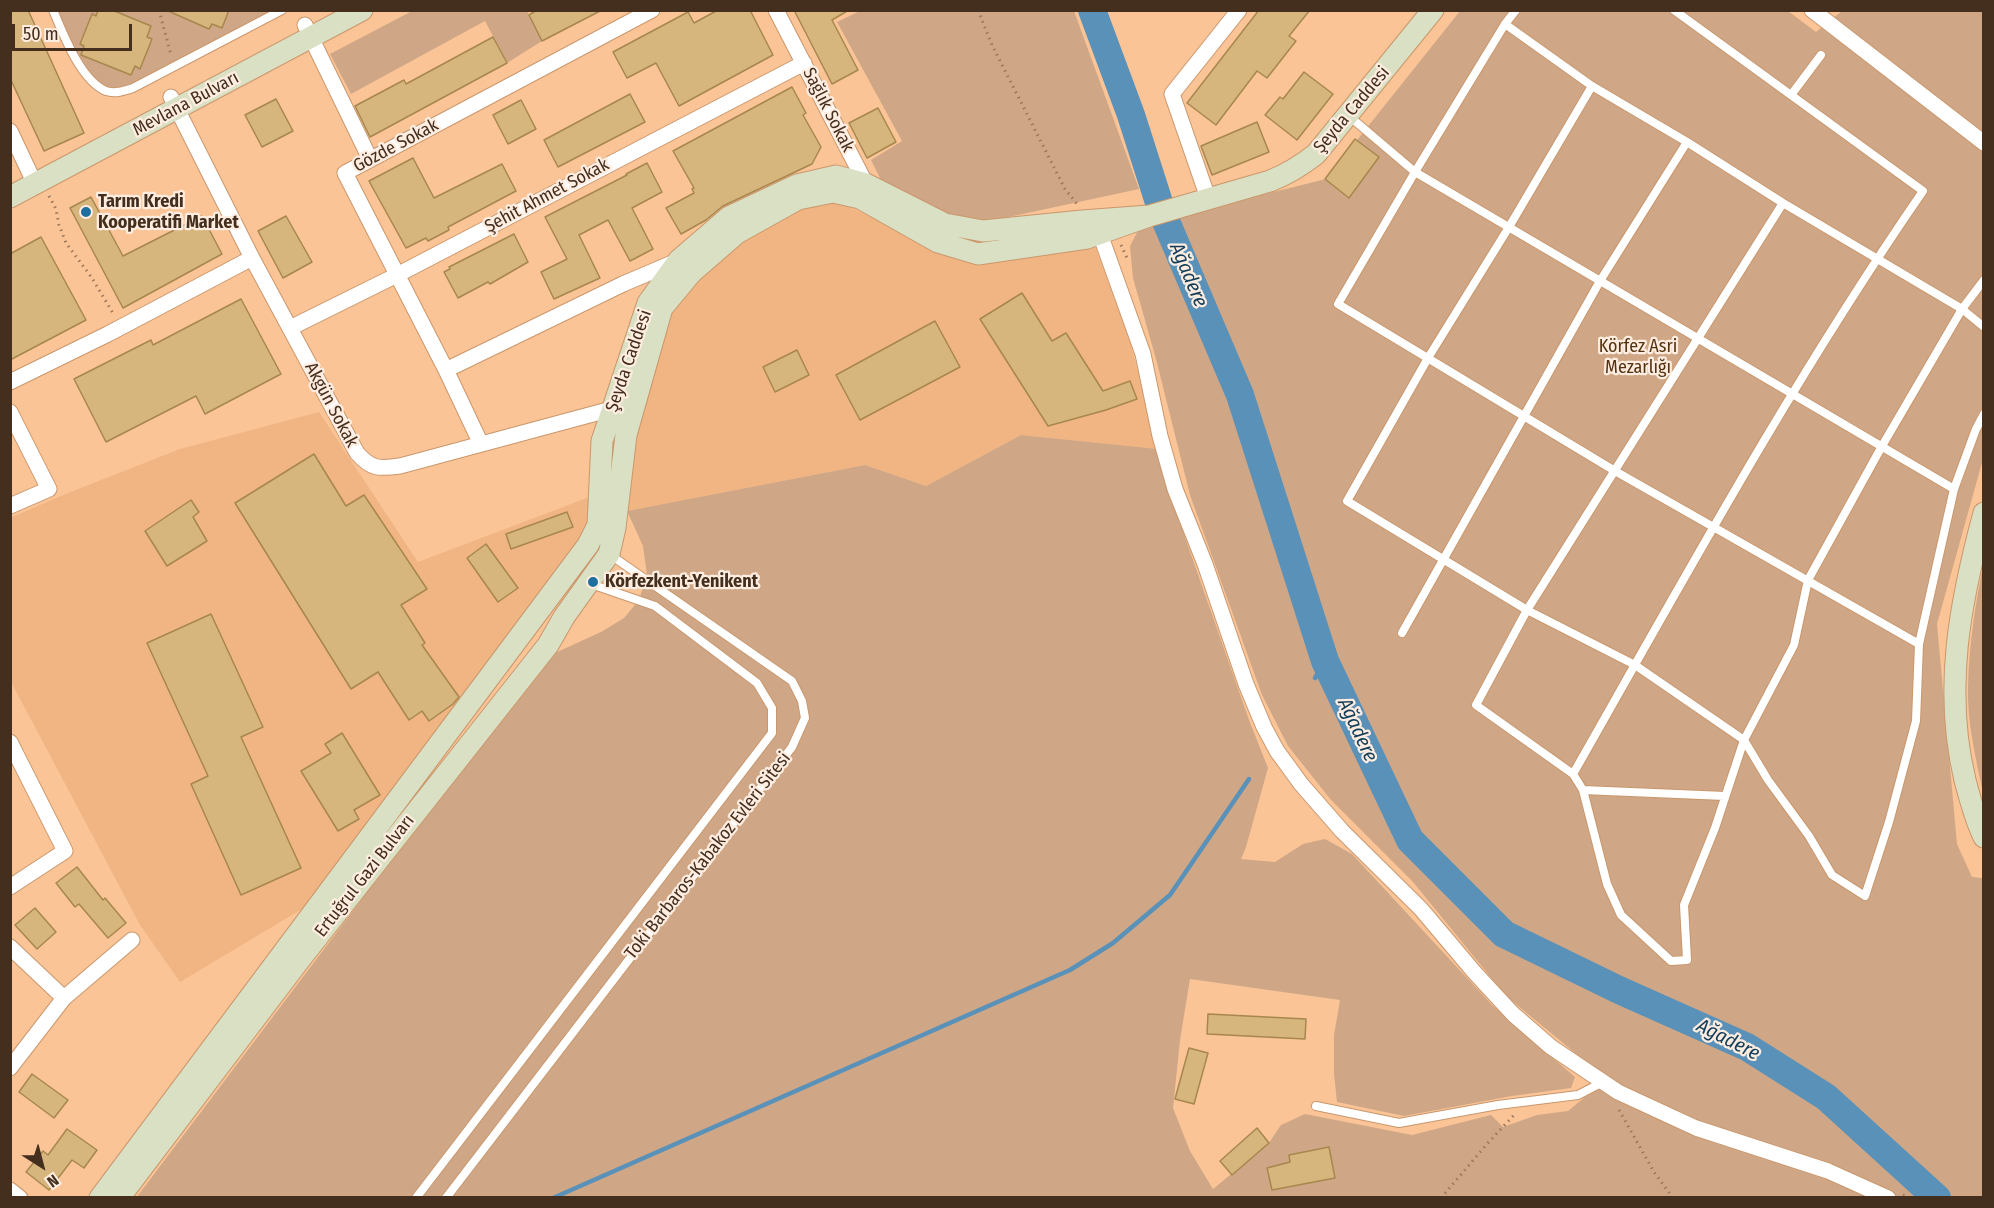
<!DOCTYPE html>
<html>
<head>
<meta charset="utf-8">
<style>
	body { margin:0 }
	#map { position:relative; width:1994px; height:1208px; overflow:hidden; background:#fac497; font-family:"Fira Sans Condensed",sans-serif }
	canvas { display:block }
	.frame { position:absolute; inset:0; border:12px solid #442e1d; pointer-events:none }
	.north { position:absolute; left:12px; top:1136px; width:60px; height:60px; -webkit-text-stroke:4px #feede0; paint-order:stroke; rotate:144deg; font-size:16px; font-weight:700; line-height:24px; text-align:center; color:#442e1d }
	.north::after { content:''; display:block; margin:auto; width:21px; height:27px; background:#442e1d; clip-path:polygon(50% 0,100% 100%,50% 72%,0 100%) }
	.scale { position:absolute; left:12px; top:24px; width:120px; height:27px; box-sizing:border-box; border:3px solid #442e1d; border-top:0; padding-left:8px; font-size:18px; line-height:21px; white-space:nowrap; color:#442e1d; -webkit-text-stroke:4px #feede0; paint-order:stroke }
</style>
</head>
<body>
<div id="map">
<canvas width="1994" height="1208"></canvas>
<div class="frame"></div>
<div class="north">N</div>
<div class="scale">50 m</div>
</div>
<script>
const c = document.querySelector('canvas').getContext('2d');
c.lineJoin = 'round';
function fillPath(path, color) {
  c.fillStyle = color;
  c.fill(path, 'evenodd');
}
function stroke(path, color, width, dash) {
  c.strokeStyle = color;
  c.lineWidth = width;
  c.lineCap = dash ? 'butt' : 'round';
  c.setLineDash(dash || []);
  c.stroke(path);
}
function drawText(font, color, halo, rows, align = 'center') {
  c.font = font + ' "Fira Sans Condensed",sans-serif';
  c.lineWidth = 4.5;
  c.setLineDash([]);
  c.textBaseline = 'middle';
  c.strokeStyle = halo;
  c.fillStyle = color;
  for (const [text, x, y, turn = 0] of rows) {
    c.save();
    c.translate(x, y);
    c.rotate((+turn || 0) * Math.PI / 180);
    c.textAlign = isNaN(turn) ? turn : align;
    if (halo) c.strokeText(text, 0, 0);
    c.fillText(text, 0, 0);
    c.restore();
  }
}
const built = new Path2D(`
	M834,200L897,229L928,248L1094,244L1128,334L1158,449L1021,435L926,486L865,465L627,511L636,439L659,358L669,314L690,286L742,239L807,204Z
	M319,412L418,562L592,496L587,529L307,906L180,982L140,925L11,682L10,518L63,495L180,449Z`);
const green = new Path2D(`
	M53,11H282L133,88L108,92L87,75Z
	M412,11H527L542,41L507,63L485,21L351,94L330,54Z
	M860,11H1074L1139,189L976,224L952,219L885,188L871,160L902,141L837,22Z
	M1460,11H1788L1816,32L1842,11H1983V459L1937,624L1957,844L1972,877L1983,878V1197L136,1198L451,781L555,653L601,632L624,618L639,600L647,575L643,546L627,511L865,465L926,486L1021,435L1158,449L1173,503L1249,720L1268,768L1246,847L1241,859L1275,862L1303,844L1325,839L1352,854L1493,1006L1575,1077L1571,1088L1512,1096L1404,1116L1337,1102L1334,1074V1035L1340,1000L1190,979L1180,1040L1173,1108L1190,1151L1213,1189L1269,1143L1281,1125L1305,1114L1412,1135L1491,1115L1503,1127L1537,1115L1568,1111L1603,1082L1609,1068L1606,1075L1591,1066L1506,996L1413,882L1331,800L1288,746L1262,695L1190,495L1156,359L1133,278L1130,246L1141,225L1326,179Z
	M1983,566H1984L1983,793C1976,759 1967,722 1968,687C1969,646 1975,606 1983,566Z`);
const stream = new Path2D(`
	M1315,678L1325,661
	M553,1198L1070,970L1113,943L1170,895L1249,779`);
const river = new Path2D(`
	M1092,10L1131,115L1162,212L1240,395L1325,661L1410,840L1504,934L1619,990L1747,1047L1826,1097L1937,1198`);
const building = new Path2D(`
	M10,10H28L84,133L44,151L10,78Z
	M98,10H112L151,26L147,37L152,39L140,69L135,66L131,75L81,55L84,46L80,44L92,14L96,16Z
	M166,10H229L222,28L212,24L209,29Z
	M537,10H602L542,41L529,15Z
	M718,10H750L773,55L679,106L656,63L627,78L613,52L688,12L694,23Z
	M794,10H849L832,20L858,70L832,84Z
	M1259,10H1310L1289,36L1296,41L1267,78L1257,71L1216,125L1187,103Z
	M493,37L507,63L370,137L355,106L404,80L406,84Z
	M1304,72L1333,94L1297,140L1265,115L1280,97L1283,99Z
	M792,87L806,113L803,115L821,147L812,164L723,206L706,220L681,234L666,208L694,193L692,189L694,188L673,151Z
	M630,94L645,122L558,167L544,140Z
	M276,99L293,131L262,147L245,115Z
	M521,100L536,129L508,144L493,115Z
	M878,108L896,142L867,158L849,123Z
	M1257,122L1269,152L1212,175L1201,146Z
	M1355,139L1379,157L1349,198L1325,179Z
	M413,158L434,198L502,164L516,191L448,227L449,230L428,241L426,238L406,248L369,181Z
	M647,163L662,192L632,208L653,249L630,261L608,220L579,235L600,278L554,299L541,272L567,259L545,217L627,175L626,174Z
	M91,197L123,256L202,216L222,254L123,308L70,208Z
	M286,216L312,262L283,278L258,231Z
	M514,234L528,262L490,284L488,282L458,298L444,272L450,269L449,267Z
	M41,237L86,320L10,360V254Z
	M1022,293L1052,341L1066,333L1103,391L1130,381L1137,399L1106,410L1048,426L980,319Z
	M241,299L281,374L205,414L196,396L106,442L74,379L151,340L153,345Z
	M935,321L960,367L860,420L836,375Z
	M797,350L809,375L775,392L763,367Z
	M314,454L346,506L364,495L427,589L401,605L425,643L422,645L459,697L453,704L429,721L422,711L409,720L378,672L351,689L235,503Z
	M191,500L199,512L193,517L207,541L167,566L145,531Z
	M567,512L573,527L511,549L506,534Z
	M486,544L518,588L498,602L467,558Z
	M211,614L263,727L241,737L301,868L241,895L191,784L208,776L147,643Z
	M342,733L380,795L354,810L359,819L338,831L301,771L331,753L325,744Z
	M77,867L103,900L105,898L126,923L108,938L79,904L75,907L56,883Z
	M35,908L56,932L37,949L15,925Z
	M1208,1014L1306,1019L1305,1039L1207,1034Z
	M1189,1048L1208,1053L1194,1104L1175,1099Z
	M32,1074L68,1100L54,1118L19,1092Z
	M1257,1128L1269,1143L1232,1175L1220,1161Z
	M67,1129L97,1150L84,1168L72,1160L49,1190L26,1172L43,1151L48,1155Z
	M1329,1147L1335,1178L1272,1190L1267,1168L1290,1162L1289,1155Z`);
const path = new Path2D(`
	M159,10L171,55
	M978,10L992,45L1065,189L1077,204
	M49,196L56,209L59,225L66,243L92,278L114,315
	M1121,245L1127,258
	M1619,1110L1654,1172L1673,1198
	M1903,1195L1911,1198
	M1441,1198L1487,1144L1514,1115`);
const lane = new Path2D(`
	M53,10C63,34 81,81 106,91C115,94 124,91 133,88L282,10
	M1516,10L1505,24L1592,86L1687,142L1783,203L1962,309L1984,327
	M1674,10L1923,191C1794,378 1685,577 1573,774L1583,790L1607,884L1621,915L1671,961L1687,960L1684,905L1715,828L1744,740L1794,645L1808,580L1882,446L1962,309L1984,280
	M1505,24L1415,172L1338,304L1615,471L1919,644
	M1592,86L1509,227L1428,358L1347,501L1527,610L1635,665L1744,740L1768,780L1809,836L1832,875L1865,896L1889,822L1916,721L1919,644L1954,489L1976,429L1984,414
	M1791,95L1821,55
	M1349,116L1415,172L1954,489
	M1402,633L1600,281L1687,142
	M1573,774L1476,705L1527,610L1783,203
	M1583,790L1725,796
	M1316,1106L1399,1123L1498,1105L1578,1095L1603,1082
	M416,1198L772,733V708L757,683L655,606L591,584
	M446,1198L792,747L805,718L802,701L792,681L609,554`);
const street = new Path2D(`
	M776,10L868,188
	M1812,10L1984,143
	M305,25L370,159
	M171,97L252,258L357,453C371,469 379,469 400,466L619,407
	M10,131L35,184
	M1208,198L1172,94L1239,10
	M1091,228L1100,234L1143,354L1160,436L1175,489L1205,564L1246,684L1264,727L1277,751L1301,784L1342,831L1421,909L1475,973L1513,1014L1551,1047L1618,1092L1696,1128L1828,1171L1888,1198
	M290,328L397,275L804,63
	M446,370L623,284L677,261
	M10,382L108,334L252,258
	M10,412L49,489L10,506
	M481,444L446,370L345,173L652,10
	M10,742L65,851L10,887
	M10,947L64,998
	M10,1068L64,998L132,940
	M10,1190L20,1198`);
const secondary = new Path2D(`
	M10,197L362,10
	M1149,216L1270,181C1288,174 1302,165 1316,154L1433,10
	M1984,513C1960,602 1943,689 1965,780C1970,799 1975,819 1984,837
	M100,1198L588,545L598,525L602,441L648,303L679,260L729,217L797,185L836,176L866,184L945,224L983,231L1082,221L1149,216L1087,238L978,254L938,242L860,198L833,192L798,199L737,233L692,272L662,308L626,435L615,528L609,554L564,617L548,645L301,958L119,1198`);
const markers = [
	[86,212,6,"#1d6fa0"],
	[593,582,6,"#1d6fa0"]
];
const streetNames = [
	["Mevlana Bulvarı",186,104,-28],
	["Sağlık Sokak",828,110,63],
	["Şeyda Caddesi",1352,110,-50],
	["Gözde Sokak",396,146,-28],
	["Şehit Ahmet Sokak",547,196,-28],
	["Şeyda Caddesi",629,361,-71],
	["Akgün Sokak",331,405,62],
	["Toki Barbaros-Kabakoz Evleri Sitesi",708,856,-52],
	["Ertuğrul Gazi Bulvarı",365,876,-52]
];
const poiNames = [
	["Tarım Kredi",98,202],
	["Kooperatifi Market",98,223],
	["Körfezkent-Yenikent",605,582]
];
const parkNames = [
	["Körfez Asri",1638,347],
	["Mezarlığı",1638,368]
];
const waterNames = [
	["Ağadere",1188,275,67],
	["Ağadere",1357,730,65],
	["Ağadere",1728,1040,27]
];
fillPath(built, '#f1b583');
fillPath(green, '#cfa786');
stroke(stream, '#5a91b9', 4.5);
stroke(river, '#5a91b9', 28);
fillPath(building, '#d7b67d');
stroke(building, '#a7874e', 1.5);
stroke(lane, '#ca976c', 10);
stroke(street, '#ca976c', 17);
stroke(secondary, '#ca976c', 23);
stroke(path, '#9e7859', 3, [1.5, 4.5]);
stroke(lane, '#fff', 8);
stroke(street, '#fff', 15);
stroke(secondary, '#dae0c3', 21);
for (const [x, y, r, color] of markers) {
  const dot = new Path2D();
  dot.arc(x, y, r, 0, 2 * Math.PI);
  c.fillStyle = color;
  c.fill(dot);
  stroke(dot, '#feede0', 2);
}
drawText('18px', '#442e1d', '#feede0', streetNames);
drawText('bold 18px', '#442e1d', '#feede0', poiNames, 'left');
drawText('18px', '#543210', '#feede0', parkNames);
drawText('italic 20px', '#123e5a', '#feede0', waterNames);
</script>
</body>
</html>
